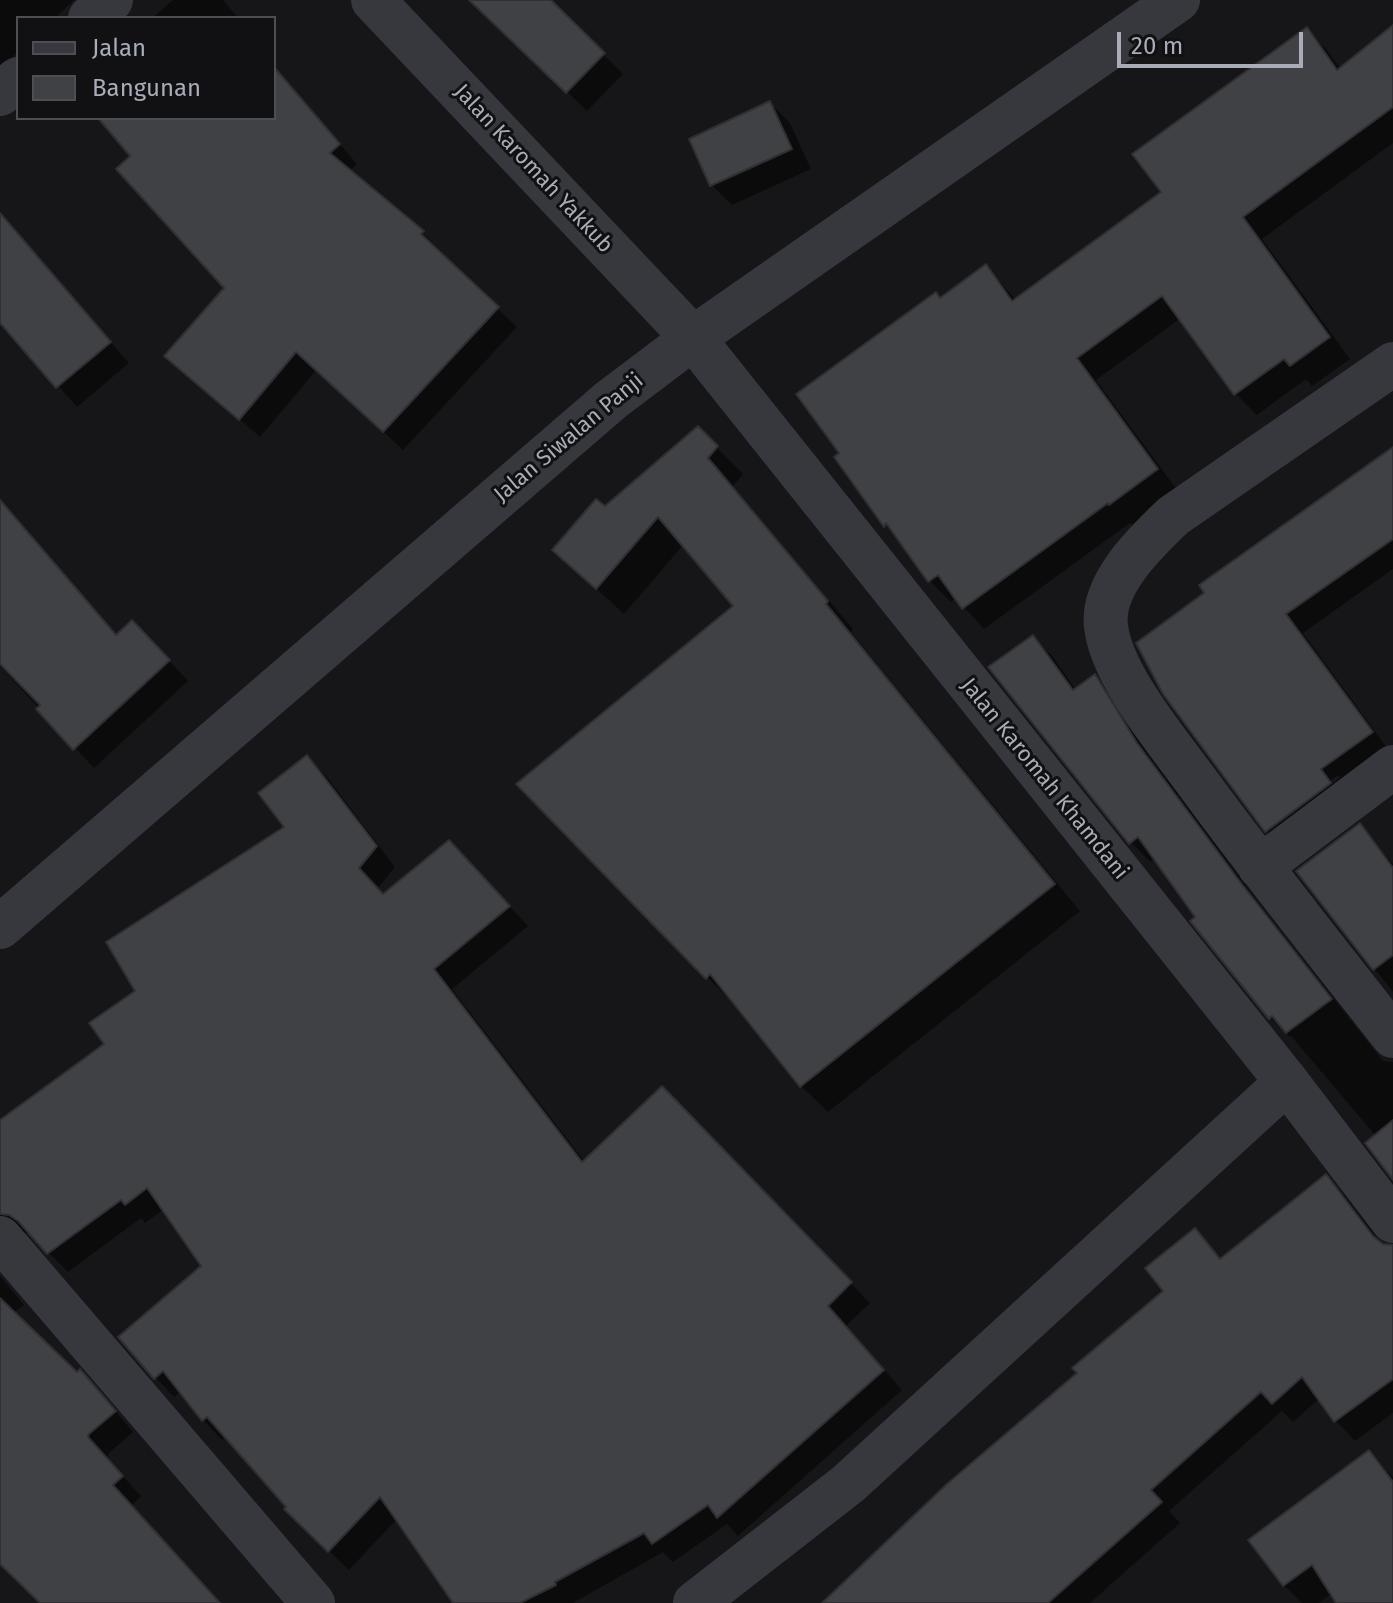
<!DOCTYPE html>
<html>
<head>
<meta charset="utf-8">
<style>
	body { margin:0 }
	#map { position:relative; width:1393px; height:1603px; overflow:hidden; background:#161618; font-family:"Fira Sans",sans-serif }
	canvas { display:block }
	.legend { position:absolute; left:16px; top:16px; width:260px; height:104px; box-sizing:border-box; background:#111113; border:2px solid #4d4f55; margin:0; padding:10px 14px; list-style:none; font-size:24px; color:#a8adb8 }
	.legend li { display:flex; align-items:center; gap:16px; height:40px }
	.legend b { width:40px; border:2px solid #4d4f55 }
	.scale { position:absolute; left:1117px; top:32px; width:186px; height:36px; box-sizing:border-box; border:4px solid #a8adb8; border-top:0; padding-left:10px; font-size:24px; line-height:28px; white-space:nowrap; color:#a8adb8; -webkit-text-stroke:6px #111113; paint-order:stroke }
</style>
</head>
<body>
<div id="map">
<canvas width="1393" height="1603"></canvas>
<ul class="legend">
<li><b style="height:10px;background:#37383d"></b>Jalan</li>
<li><b style="height:22px;background:#404145"></b>Bangunan</li>
</ul>
<div class="scale">20 m</div>
</div>
<script>
const c = document.querySelector('canvas').getContext('2d');
c.lineJoin = 'round';
function fillPath(path, color) {
  c.fillStyle = color;
  c.fill(path, 'evenodd');
}
function stroke(path, color, width, dash) {
  c.strokeStyle = color;
  c.lineWidth = width;
  c.lineCap = dash ? 'butt' : 'round';
  c.setLineDash(dash || []);
  c.stroke(path);
}
function drawText(font, color, halo, rows, align = 'center') {
  c.font = font + ' "Fira Sans",sans-serif';
  c.lineWidth = 6;
  c.setLineDash([]);
  c.textBaseline = 'middle';
  c.strokeStyle = halo;
  c.fillStyle = color;
  for (const [text, x, y, turn = 0] of rows) {
    c.save();
    c.translate(x, y);
    c.rotate((+turn || 0) * Math.PI / 180);
    c.textAlign = isNaN(turn) ? turn : align;
    if (halo) c.strokeText(text, 0, 0);
    c.fillText(text, 0, 0);
    c.restore();
  }
}
const shadow = new Path2D(`
	M0,0H74L55,18H18V52L0,69Z
	M173,0H223L238,18H152Z
	M471,0H548L623,74L587,111Z
	M1393,27V143L1262,239L1350,359L1312,386L1306,379L1257,415L1236,394L1181,318L1096,380L1178,491L1132,525L1130,523L984,629L956,598L951,602L930,581L837,458L941,300L986,266L1016,300L1163,193L1307,30L1327,50L1341,69Z
	M274,68L357,164L349,172L423,233L442,252L440,254L517,327L403,450L317,369L260,437L167,356L226,288L133,156L101,118H274Z
	M770,103L790,123L811,169L732,205L712,185Z
	M7,224L129,363L77,407L0,320V231Z
	M698,429L743,474L733,486L853,629L851,632L1080,911L828,1112L801,1086L734,1004L707,977L736,606L684,544L624,614L554,550Z
	M1393,450V569L1303,633L1390,752L1285,849L1268,832L1340,778L1338,775L1267,828L1165,693Z
	M18,524L118,636L152,642L188,681L94,768L0,666V540Z
	M1033,638L1053,657L1076,690L1095,677L1114,696L1156,764L1260,905L1383,1061L1393,1062V1176L1376,1136L1291,1036L1290,1037L1270,1018L1155,858L1150,862L1131,842Z
	M307,757L327,777L395,867L377,889L384,896L468,862L528,926L452,989L585,1162L662,1089L870,1303L846,1326L902,1390L738,1536L727,1524L673,1562L663,1552L573,1603H455L397,1519L349,1570L306,1529L227,1436L222,1440L203,1420L181,1391L174,1397L155,1377L203,1267L164,1209L145,1223L141,1218L68,1272L30,1234L17,1232L0,1243V1123L106,1044L138,992L287,827Z
	M1360,826L1393,864V992L1299,872Z
	M1326,1177L1345,1196L1383,1246L1393,1247V1413L1355,1441L1336,1421L1320,1398L1293,1422L1282,1411L1169,1511L1180,1523L1090,1603H825L1080,1373L1166,1291L1195,1230L1223,1260Z
	M0,1276L24,1305L13,1313L77,1374L99,1391L133,1432L108,1454L107,1459L141,1496L131,1506L220,1603H42L0,1557Z
	M1369,1453L1393,1477V1603H1338L1332,1593L1319,1603H1302L1284,1585L1251,1540Z`);
const building = new Path2D(`
	M469,0H551L605,53L566,93Z
	M1393,25V107L1243,217L1330,337L1290,366L1284,359L1234,395L1162,296L1077,358L1158,469L1109,505L1108,503L962,609L938,575L928,582L886,523L884,527L834,457L839,453L796,394L936,292L940,298L986,264L1012,301L1161,192L1132,154L1307,27L1337,70Z
	M274,67L340,144L330,153L424,231L421,234L499,307L383,432L296,352L239,420L164,356L224,288L116,169L130,156L98,118H274Z
	M770,101L792,149L710,186L689,139Z
	M0,213L111,342L56,388L0,323Z
	M698,426L718,446L708,458L828,601L826,604L1055,884L800,1087L710,974L706,979L516,784L733,606L658,517L596,589L552,550L596,499L605,506Z
	M1393,447V539L1286,614L1373,732L1321,769L1331,783L1265,832L1163,694L1136,643L1204,593L1199,585Z
	M0,500L116,635L132,620L170,660L73,750L36,709L40,705L0,664Z
	M1033,635L1073,690L1095,674L1137,743L1241,883L1332,999L1286,1033L1272,1016L1269,1019L1190,921L1195,917L1138,837L1129,844L988,667Z
	M307,755L377,846L359,868L383,894L449,840L510,906L434,969L582,1162L662,1086L852,1282L828,1306L884,1370L717,1518L708,1505L652,1544L644,1533L555,1582L556,1585L520,1603H453L380,1497L328,1552L284,1509L286,1507L207,1417L202,1421L163,1371L154,1379L118,1337L201,1266L147,1188L125,1205L121,1200L47,1254L18,1221L9,1215L0,1214V1120L104,1044L89,1023L135,991L106,942L284,827L258,793Z
	M1360,823L1393,868V955L1373,970L1296,871Z
	M1393,1120V1180L1365,1143Z
	M1326,1174L1373,1236L1383,1244L1393,1245V1379L1334,1422L1302,1377L1272,1404L1261,1392L1151,1490L1162,1502L1048,1603H822L947,1484L1077,1373L1072,1368L1163,1291L1145,1268L1195,1228L1220,1259Z
	M0,1298L77,1372L80,1369L116,1411L89,1434L88,1437L123,1476L113,1485L220,1603H40L0,1564Z
	M1369,1450L1393,1482V1603H1336L1312,1565L1283,1586L1248,1540Z`);
const street = new Path2D(`
	M373,0L693,338L1287,1082L1393,1221
	M90,18L111,0
	M0,94L18,79
	M1393,364L1173,516C1146,542 1101,584 1106,626C1111,675 1168,742 1197,782C1260,868 1327,952 1393,1036
	M1260,867L1393,767
	M0,927L611,400L693,338L1178,0
	M0,1238L313,1603
	M695,1603L848,1484L1287,1082`);
const streetNames = [
	["Jalan Karomah Yakkub",533,169,47],
	["Jalan Siwalan Panji",569,438,-40],
	["Jalan Karomah Khamdani",1044,779,51]
];
fillPath(shadow, '#0007');
fillPath(building, '#404145');
stroke(building, '#303034', 2);
stroke(street, '#37383d', 44);
drawText('22px', '#a8adb8', '#111113', streetNames);
</script>
</body>
</html>
